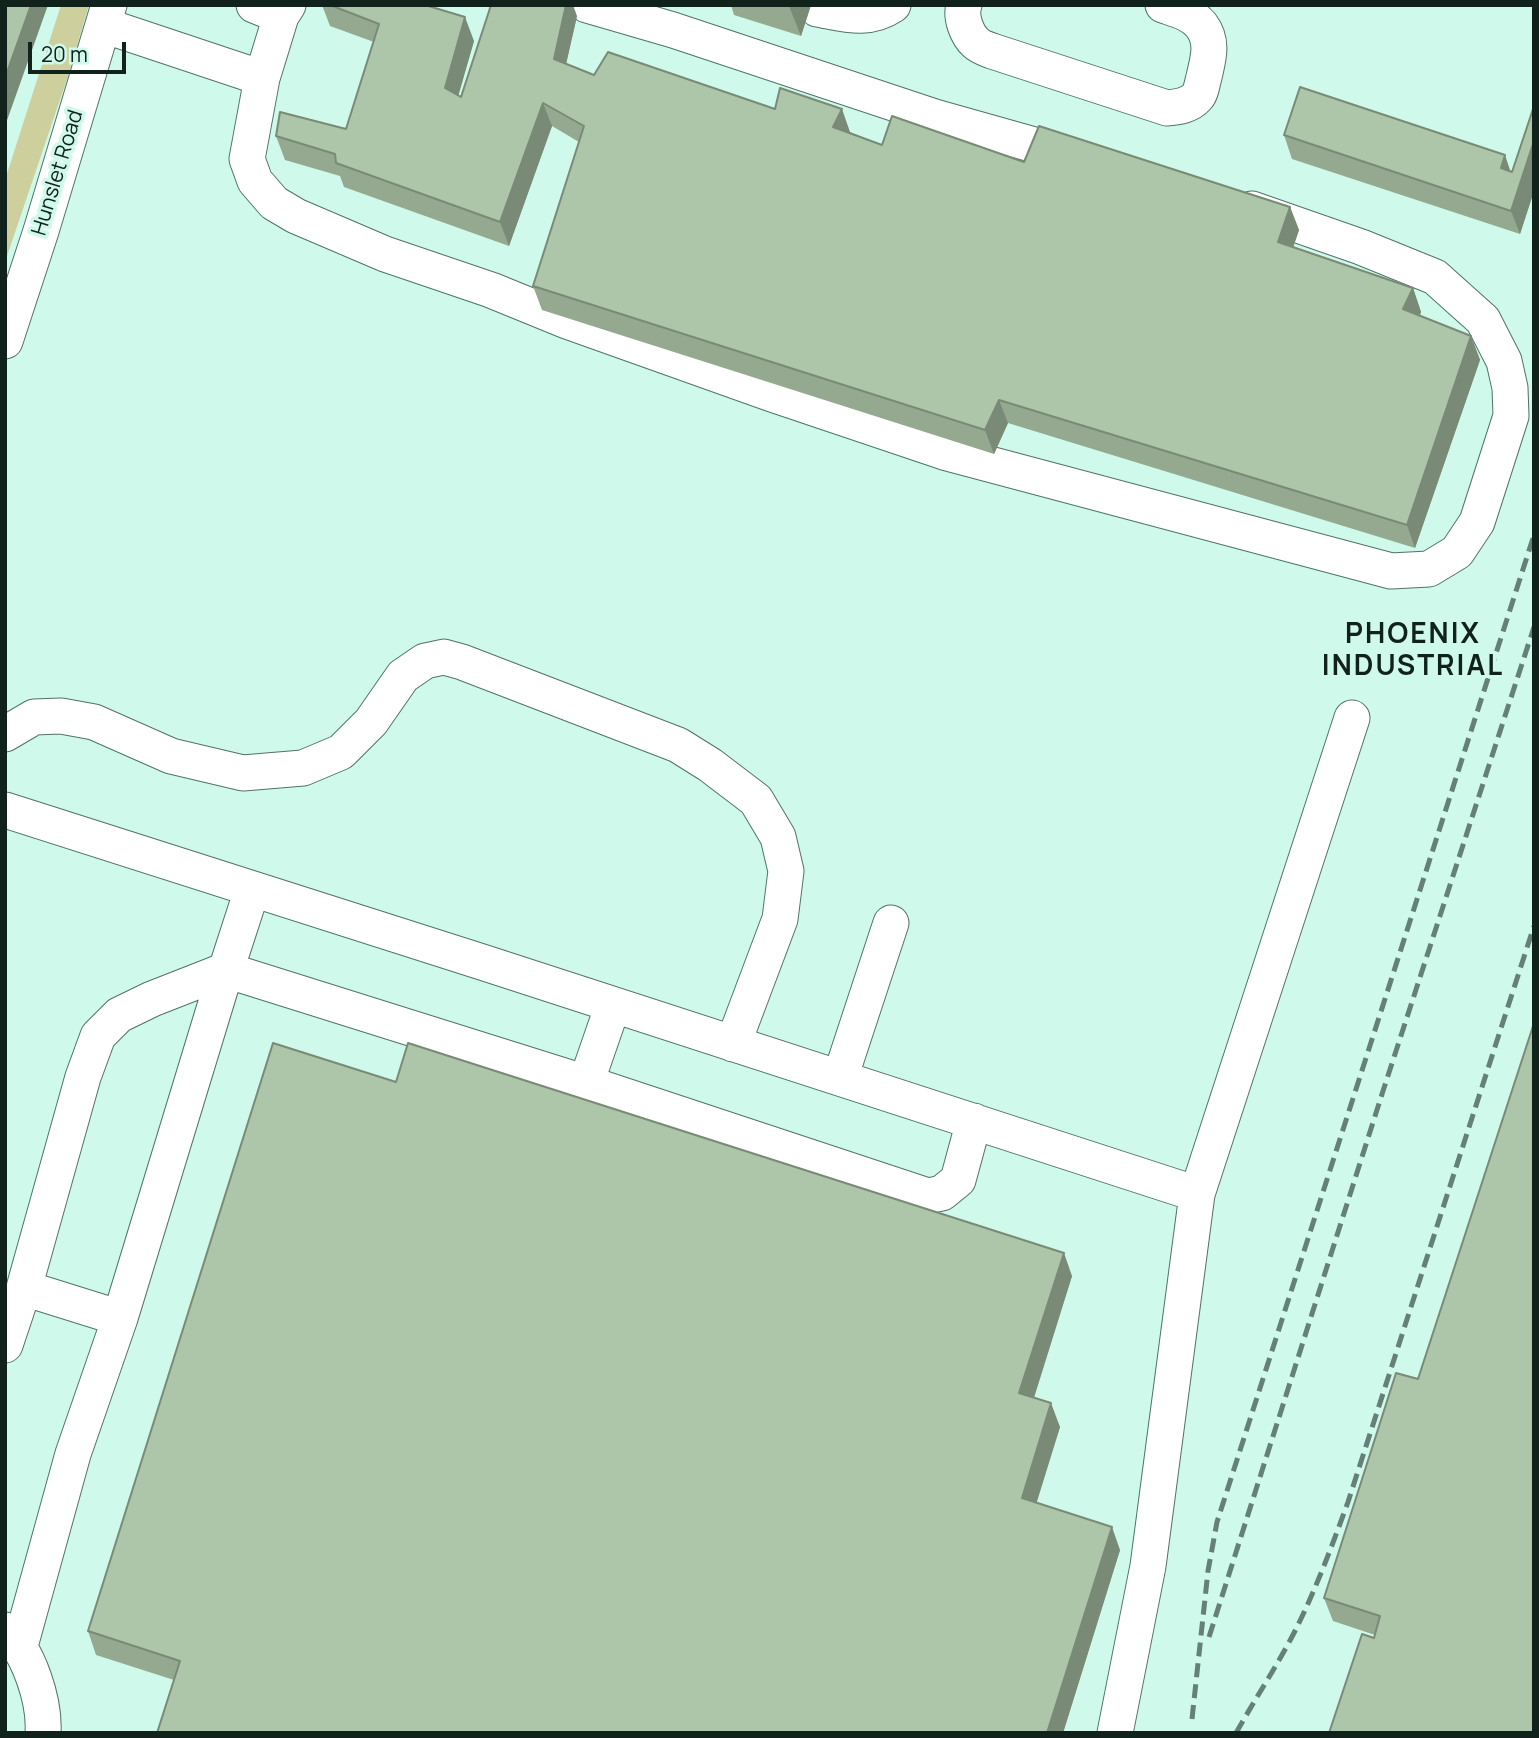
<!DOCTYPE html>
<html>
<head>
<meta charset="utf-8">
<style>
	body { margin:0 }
	#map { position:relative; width:1539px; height:1738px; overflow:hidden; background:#cff9ea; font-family:Manrope,sans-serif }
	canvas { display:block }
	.frame { position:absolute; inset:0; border:7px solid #11211c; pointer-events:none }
	.scale { position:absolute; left:28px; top:42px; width:98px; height:32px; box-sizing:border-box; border:4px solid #11211c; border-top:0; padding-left:9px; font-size:21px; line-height:24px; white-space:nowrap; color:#11211c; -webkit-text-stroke:5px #cff9ea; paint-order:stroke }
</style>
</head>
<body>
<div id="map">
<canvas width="1539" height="1738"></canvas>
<div class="frame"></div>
<div class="scale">20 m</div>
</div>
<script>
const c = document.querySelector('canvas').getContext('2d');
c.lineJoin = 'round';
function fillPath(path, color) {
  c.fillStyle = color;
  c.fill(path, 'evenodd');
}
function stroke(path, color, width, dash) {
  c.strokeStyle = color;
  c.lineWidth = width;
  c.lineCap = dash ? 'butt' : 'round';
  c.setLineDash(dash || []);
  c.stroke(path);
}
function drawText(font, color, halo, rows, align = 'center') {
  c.font = font + ' Manrope,sans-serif';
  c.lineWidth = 7;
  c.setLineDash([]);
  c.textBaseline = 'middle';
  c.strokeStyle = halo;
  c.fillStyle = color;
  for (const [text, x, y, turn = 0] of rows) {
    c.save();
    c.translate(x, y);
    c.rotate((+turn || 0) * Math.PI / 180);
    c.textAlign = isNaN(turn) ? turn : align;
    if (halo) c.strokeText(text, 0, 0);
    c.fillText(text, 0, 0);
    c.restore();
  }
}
const green = new Path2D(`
	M61,5H89L67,79L5,262V180Z`);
const minor = new Path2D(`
	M254,5L281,16
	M288,5L281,16L262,78L247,159L255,181L274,203L296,216L385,254L491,290L567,321L772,394L944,452L1391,571L1429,569L1457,552L1477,522L1511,416L1510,388L1504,361L1483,320L1435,277L1361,247L1252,209
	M587,5L673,30L935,117L1077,157
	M964,5C960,17 967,35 976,43C980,47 987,49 992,51L1167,108C1177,107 1189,106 1197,97C1201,93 1202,84 1204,77C1208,59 1214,42 1201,25C1191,13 1177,10 1163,5
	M817,9C845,14 868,22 893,5
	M103,25L262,78
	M5,341L41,231L109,5
	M5,734L34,717L61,716L94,722L171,756L243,773L303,768L341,752L371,722L403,676L425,661L444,657L462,662L678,745L710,765L756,800L778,837L786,871L780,919L733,1044
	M5,810L485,963L1197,1194
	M840,1078L891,923
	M586,1083L613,1005
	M24,1288L120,1318
	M5,1345L24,1288L83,1077L98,1036L119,1015L152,999L226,970L586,1083L928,1196L942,1193L958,1180L974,1121
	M5,1630C29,1652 45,1701 43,1733
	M20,1646L73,1454L120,1318L226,970L252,890
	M1115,1733L1148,1566L1197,1194L1352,718`);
const rail = new Path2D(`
	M1209,1637L1383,1091L1534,627
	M1192,1719L1208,1571L1217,1522L1534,535
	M1236,1733C1255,1699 1277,1666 1295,1631C1316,1589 1332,1546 1348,1502L1534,926`);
const wall = new Path2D(`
	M322,5H425L474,41L458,95L461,97L577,16L566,64L594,75L775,109L850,132L882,145L1024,162L1290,207L1299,230L1293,247L1413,288L1421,312L1420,316L1471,336L1480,360L1415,548L1008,423L994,454L542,310L533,286L579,142L552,126L509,246L344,187L340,176L285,160L276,136L346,129L374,42L330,26Z
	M731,5H811L801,36L734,15Z
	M1534,106V191L1520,234L1292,159L1284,135L1512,172Z
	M1534,1023V1733H1329L1362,1634L1374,1638L1375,1635L1333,1621L1324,1598L1396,1373L1418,1379Z
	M396,1082L1072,1276L1034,1398L1060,1427L1036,1502L1120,1550L1063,1733H157L174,1680L96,1655L88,1631Z`);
const shadedWall = new Path2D(`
	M31,5H48L5,126V78Z
	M566,5H573L577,16L562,82L554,59Z
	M790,5H811L801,36L789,6Z
	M465,17L474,41L454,111L445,88Z
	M543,103L552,126L509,246L500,222Z
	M842,109L850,132L842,150L833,127Z
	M1534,141V191L1520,234L1511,211Z
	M1505,155L1513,179L1501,168Z
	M1290,207L1299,230L1287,266L1278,242Z
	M1413,288L1421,312L1412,332L1403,309Z
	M1471,336L1480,360L1415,548L1407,525Z
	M999,400L1008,423L994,454L985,430Z
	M1064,1253L1072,1276L1028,1416L1019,1393Z
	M1051,1403L1060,1427L1031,1521L1022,1498Z
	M1112,1527L1120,1550L1063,1733H1047Z`);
const building = new Path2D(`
	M5,5H31L5,78Z
	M330,5H425L465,17L445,88L461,97L491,5H566L554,59L594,75L608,52L775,109L780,88L842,109L833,127L882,145L892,116L1024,162L1039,126L1290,207L1278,242L1413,288L1403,309L1471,336L1407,525L999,400L985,430L533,286L584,126L543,103L500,222L336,163L335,154L276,136L280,112L346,129L379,24Z
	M1300,87L1505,155L1501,168L1512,172L1534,106V141L1511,211L1284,135Z
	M1534,1023V1733H1329L1362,1634L1374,1638L1380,1616L1324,1598L1396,1373L1418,1379Z
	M273,1043L396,1082L408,1043L1064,1253L1019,1393L1051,1403L1022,1498L1112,1527L1047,1733H157L180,1661L88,1631Z`);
const streetNames = [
	["Hunslet Road",58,173,-73]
];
const districtNames = [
	["PHOENIX",1413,635],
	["INDUSTRIAL",1413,667]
];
fillPath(green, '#cdcf9d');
stroke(minor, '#4f7468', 37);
stroke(minor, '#fff', 35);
stroke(rail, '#658077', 5, [14, 7]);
fillPath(wall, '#95a990');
fillPath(shadedWall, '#798a76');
fillPath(building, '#adc5a8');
stroke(building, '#798a76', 2);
drawText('21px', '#11211c', '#cff9ea', streetNames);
c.letterSpacing = '2px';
drawText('bold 28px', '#11211c', '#cff9ea', districtNames);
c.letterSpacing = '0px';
</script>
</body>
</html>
